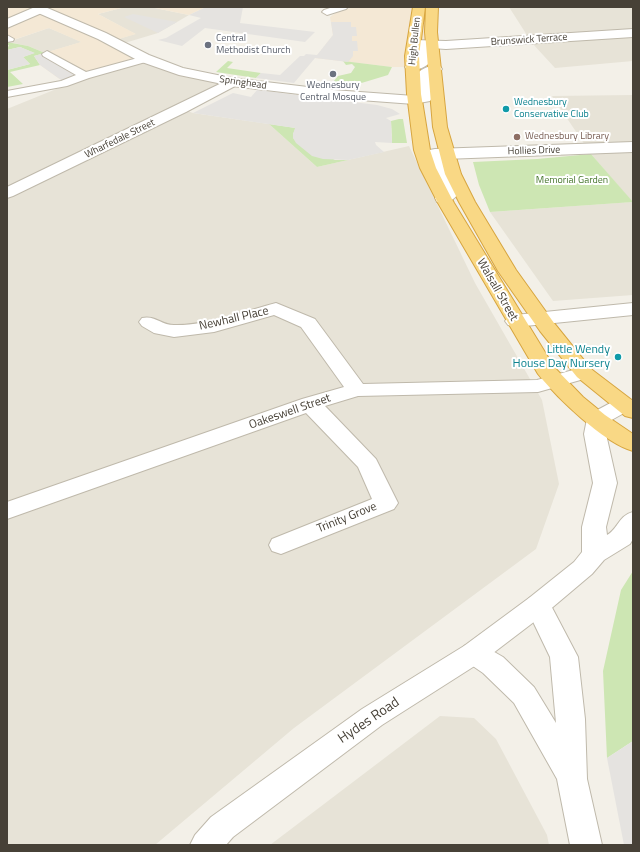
<!DOCTYPE html>
<html>
<head>
<meta charset="utf-8">
<style>
	body { margin:0 }
	#map { position:relative; width:640px; height:852px; overflow:hidden; background:#f3f0e8; font-family:"Titillium Web",sans-serif }
	canvas { display:block }
	.frame { position:absolute; inset:0; border:8px solid #474137; pointer-events:none }
</style>
</head>
<body>
<div id="map">
<canvas width="640" height="852"></canvas>
<div class="frame"></div>
</div>
<script>
const c = document.querySelector('canvas').getContext('2d');
c.lineJoin = 'round';
function fillPath(path, color) {
  c.fillStyle = color;
  c.fill(path, 'evenodd');
}
function stroke(path, color, width, dash) {
  c.strokeStyle = color;
  c.lineWidth = width;
  c.lineCap = dash ? 'butt' : 'round';
  c.setLineDash(dash || []);
  c.stroke(path);
}
function drawText(font, color, halo, rows, align = 'center') {
  c.font = font + ' "Titillium Web",sans-serif';
  c.lineWidth = 4;
  c.setLineDash([]);
  c.textBaseline = 'middle';
  c.strokeStyle = halo;
  c.fillStyle = color;
  for (const [text, x, y, turn = 0] of rows) {
    c.save();
    c.translate(x, y);
    c.rotate((+turn || 0) * Math.PI / 180);
    c.textAlign = isNaN(turn) ? turn : align;
    if (halo) c.strokeText(text, 0, 0);
    c.fillText(text, 0, 0);
    c.restore();
  }
}
const residential = new Path2D(`
	M125,7H150L189,15L158,33L118,45L111,41L135,34L98,14Z
	M509,7H633V61L555,68L532,43Z
	M49,28L82,42L45,53L28,46L8,42Z
	M145,59L232,82L182,109L193,113L269,124L317,167L409,146L475,283L542,400L559,484L536,549L294,728L155,845H7V109L81,79Z
	M633,95V295L553,301L490,212L632,202L591,154L552,96Z
	M440,716L474,718L496,739L547,835L549,845H270Z`);
const commercial = new Path2D(`
	M7,7H125L98,14L136,34L112,41L145,59L69,84L61,80L40,65L34,56L81,42L49,28L7,42Z
	M150,7H206L189,15Z
	M354,7H426L425,45L412,67H392L315,58L333,35L330,17L337,12Z`);
const green = new Path2D(`
	M7,42L28,46L45,53L34,56L40,65L10,72L23,84L7,87V70L30,64L23,57L34,53L20,47L7,50L9,45H7Z
	M228,61L233,62L227,68L261,73L256,78L216,72Z
	M343,61L392,67L388,75L345,88L329,87L338,76L351,73L355,67L352,64L346,65Z
	M399,119H403L407,143H392L391,121Z
	M269,124L296,128L293,134V138L335,160H348L317,167Z
	M591,154L633,202L490,212L479,185L473,162L537,159Z
	M633,571V741L607,758L603,671L621,590Z`);
const parking = new Path2D(`
	M206,7H243L240,23L315,32L305,42L205,28L182,46L158,40L166,38L201,18L189,15Z
	M133,14L177,22L158,33L124,17Z
	M331,22H351V27H356L357,36H352V41H357L358,51H353V56L348,62L315,58L294,83L256,78L261,73L280,75L300,56H304L306,54L317,55L333,35Z
	M20,47L35,53L23,57L30,64L7,70V50Z
	M45,53L83,75L64,81L61,80L40,65L34,56Z
	M257,90L377,105L392,109L400,114L386,118L391,121L392,143L375,142L376,145L384,152L348,160L323,159L312,156L296,143L293,138V134L295,128L193,113L233,93L251,97Z
	M633,741V845H624L607,758Z`);
const service = new Path2D(`
	M333,7H348L346,9L327,15L322,12L324,10Z
	M7,35L14,39L13,41L7,42Z
	M47,51L86,72L145,56L150,59L149,61L89,78L67,86L7,97V91L61,81L76,75L43,56L42,54Z`);
const minor = new Path2D(`
	M35,7H45L46,9L44,12L7,28V19Z
	M633,29V37L446,49L431,48C431,52 432,58 430,61C428,68 413,71 407,70L405,67L407,64L418,59V48L409,47L408,44L409,41L414,40L446,41Z
	M232,78L237,79L239,82L237,85L186,112L13,196L7,198V187Z
	M633,142V152L444,159L449,176L458,194C453,201 445,204 437,202L435,198L441,192L433,176L429,159L419,158L416,155L419,152L435,149Z
	M276,303L315,319L363,384L537,380L584,367L591,369L594,373L591,377L538,392L358,396L325,406L376,459L398,503L394,509L281,554L272,551L269,545L272,539L372,499L358,467L306,413L7,519V502L302,399L344,387L301,327L274,315L214,332L174,337L154,333L142,326L139,322L142,318C155,315 161,325 174,325C206,326 245,311 276,303Z
	M633,303V315L515,327L508,325L505,321L508,317L515,315Z
	M538,595L547,598L578,657L585,719L587,779L602,845H570L557,779L514,703L483,673L464,660L460,653L464,646L474,642L484,646L503,657L534,687L556,723L550,657L525,605L529,598Z`);
const tertiary = new Path2D(`
	M35,7H45L106,33L149,55L183,68L232,78L333,90L414,96L418,95L417,74C422,68 432,64 440,66L442,69L440,72L431,76L432,98L430,101L414,104L333,98L232,86L179,75L139,61L98,39L36,12L34,9Z
	M624,399L632,400L633,408L608,422L606,434L617,483L606,527L607,535C619,528 618,516 633,512V539L630,544L604,560L592,574L547,612L484,660L382,725L233,837L226,845H190L195,835L211,817L362,709L464,646L529,598L574,562L582,552V527L593,483L584,434L587,419L590,414L616,400Z`);
const trunk = new Path2D(`
	M413,7H425L419,56L421,94L430,150L436,168L454,203L554,367L583,397L605,415L633,434V451C604,443 557,398 538,374L438,203L420,168L414,150L407,94L405,56Z
	M426,7H438L437,32L447,127L461,174L475,202L516,270L554,323L591,369L633,401V418L625,416L577,377L540,331L498,271L459,202L445,174L433,127L425,32Z`);
const markers = [
	[208,45,4,"#6b7280"],
	[333,74,4,"#6b7280"],
	[506,109,4,"#0f9aa8"],
	[517,137,4,"#8d6e63"],
	[618,357,4,"#0f9aa8"]
];
const farWorshipnames = [
	["Central",216,39],
	["Methodist Church",216,51],
	["Wednesbury",333,86,"center"],
	["Central Mosque",333,98,"center"]
];
const farStreetnames = [
	["Brunswick Terrace",529,40,-4],
	["High Bullen",415,41,-84],
	["Springhead",243,83,8],
	["Wharfedale Street",120,139,-26],
	["Hollies Drive",534,151,-2]
];
const farCulturenames = [
	["Wednesbury",514,103],
	["Conservative Club",514,115]
];
const farEducationnames = [
	["Wednesbury Library",525,137]
];
const farParknames = [
	["Memorial Garden",572,181]
];
const streetNames = [
	["Walsall Street",497,290,60],
	["Newhall Place",234,319,-13],
	["Oakeswell Street",290,412,-19],
	["Trinity Grove",347,518,-22]
];
const cultureNames = [
	["Little Wendy",610,350],
	["House Day Nursery",610,364]
];
const nearStreetnames = [
	["Hydes Road",369,721,-34]
];
fillPath(residential, '#e7e3d7');
fillPath(commercial, '#f4e8d5');
fillPath(green, '#cde6b3');
fillPath(parking, '#e5e3e0');
stroke(service, '#bfb9ab', 2);
stroke(minor, '#bfb9ab', 2);
stroke(tertiary, '#bfb9ab', 2);
stroke(trunk, '#d7a53f', 2);
fillPath(service, '#fff');
fillPath(minor, '#fff');
fillPath(tertiary, '#fff');
fillPath(trunk, '#f9d885');
for (const [x, y, r, color] of markers) {
  const dot = new Path2D();
  dot.arc(x, y, r, 0, 2 * Math.PI);
  c.fillStyle = color;
  c.fill(dot);
  stroke(dot, '#fff', 1.5);
}
drawText('10px', '#5b616d', '#fff', farWorshipnames, 'left');
drawText('10px', '#474137', '#fff', farStreetnames);
drawText('10px', '#0d838f', '#fff', farCulturenames, 'left');
drawText('10px', '#785e54', '#fff', farEducationnames, 'left');
drawText('10px', '#46762d', '#fff', farParknames);
drawText('12px', '#474137', '#fff', streetNames);
drawText('12px', '#0d838f', '#fff', cultureNames, 'right');
drawText('14px', '#474137', '#fff', nearStreetnames);
</script>
</body>
</html>
